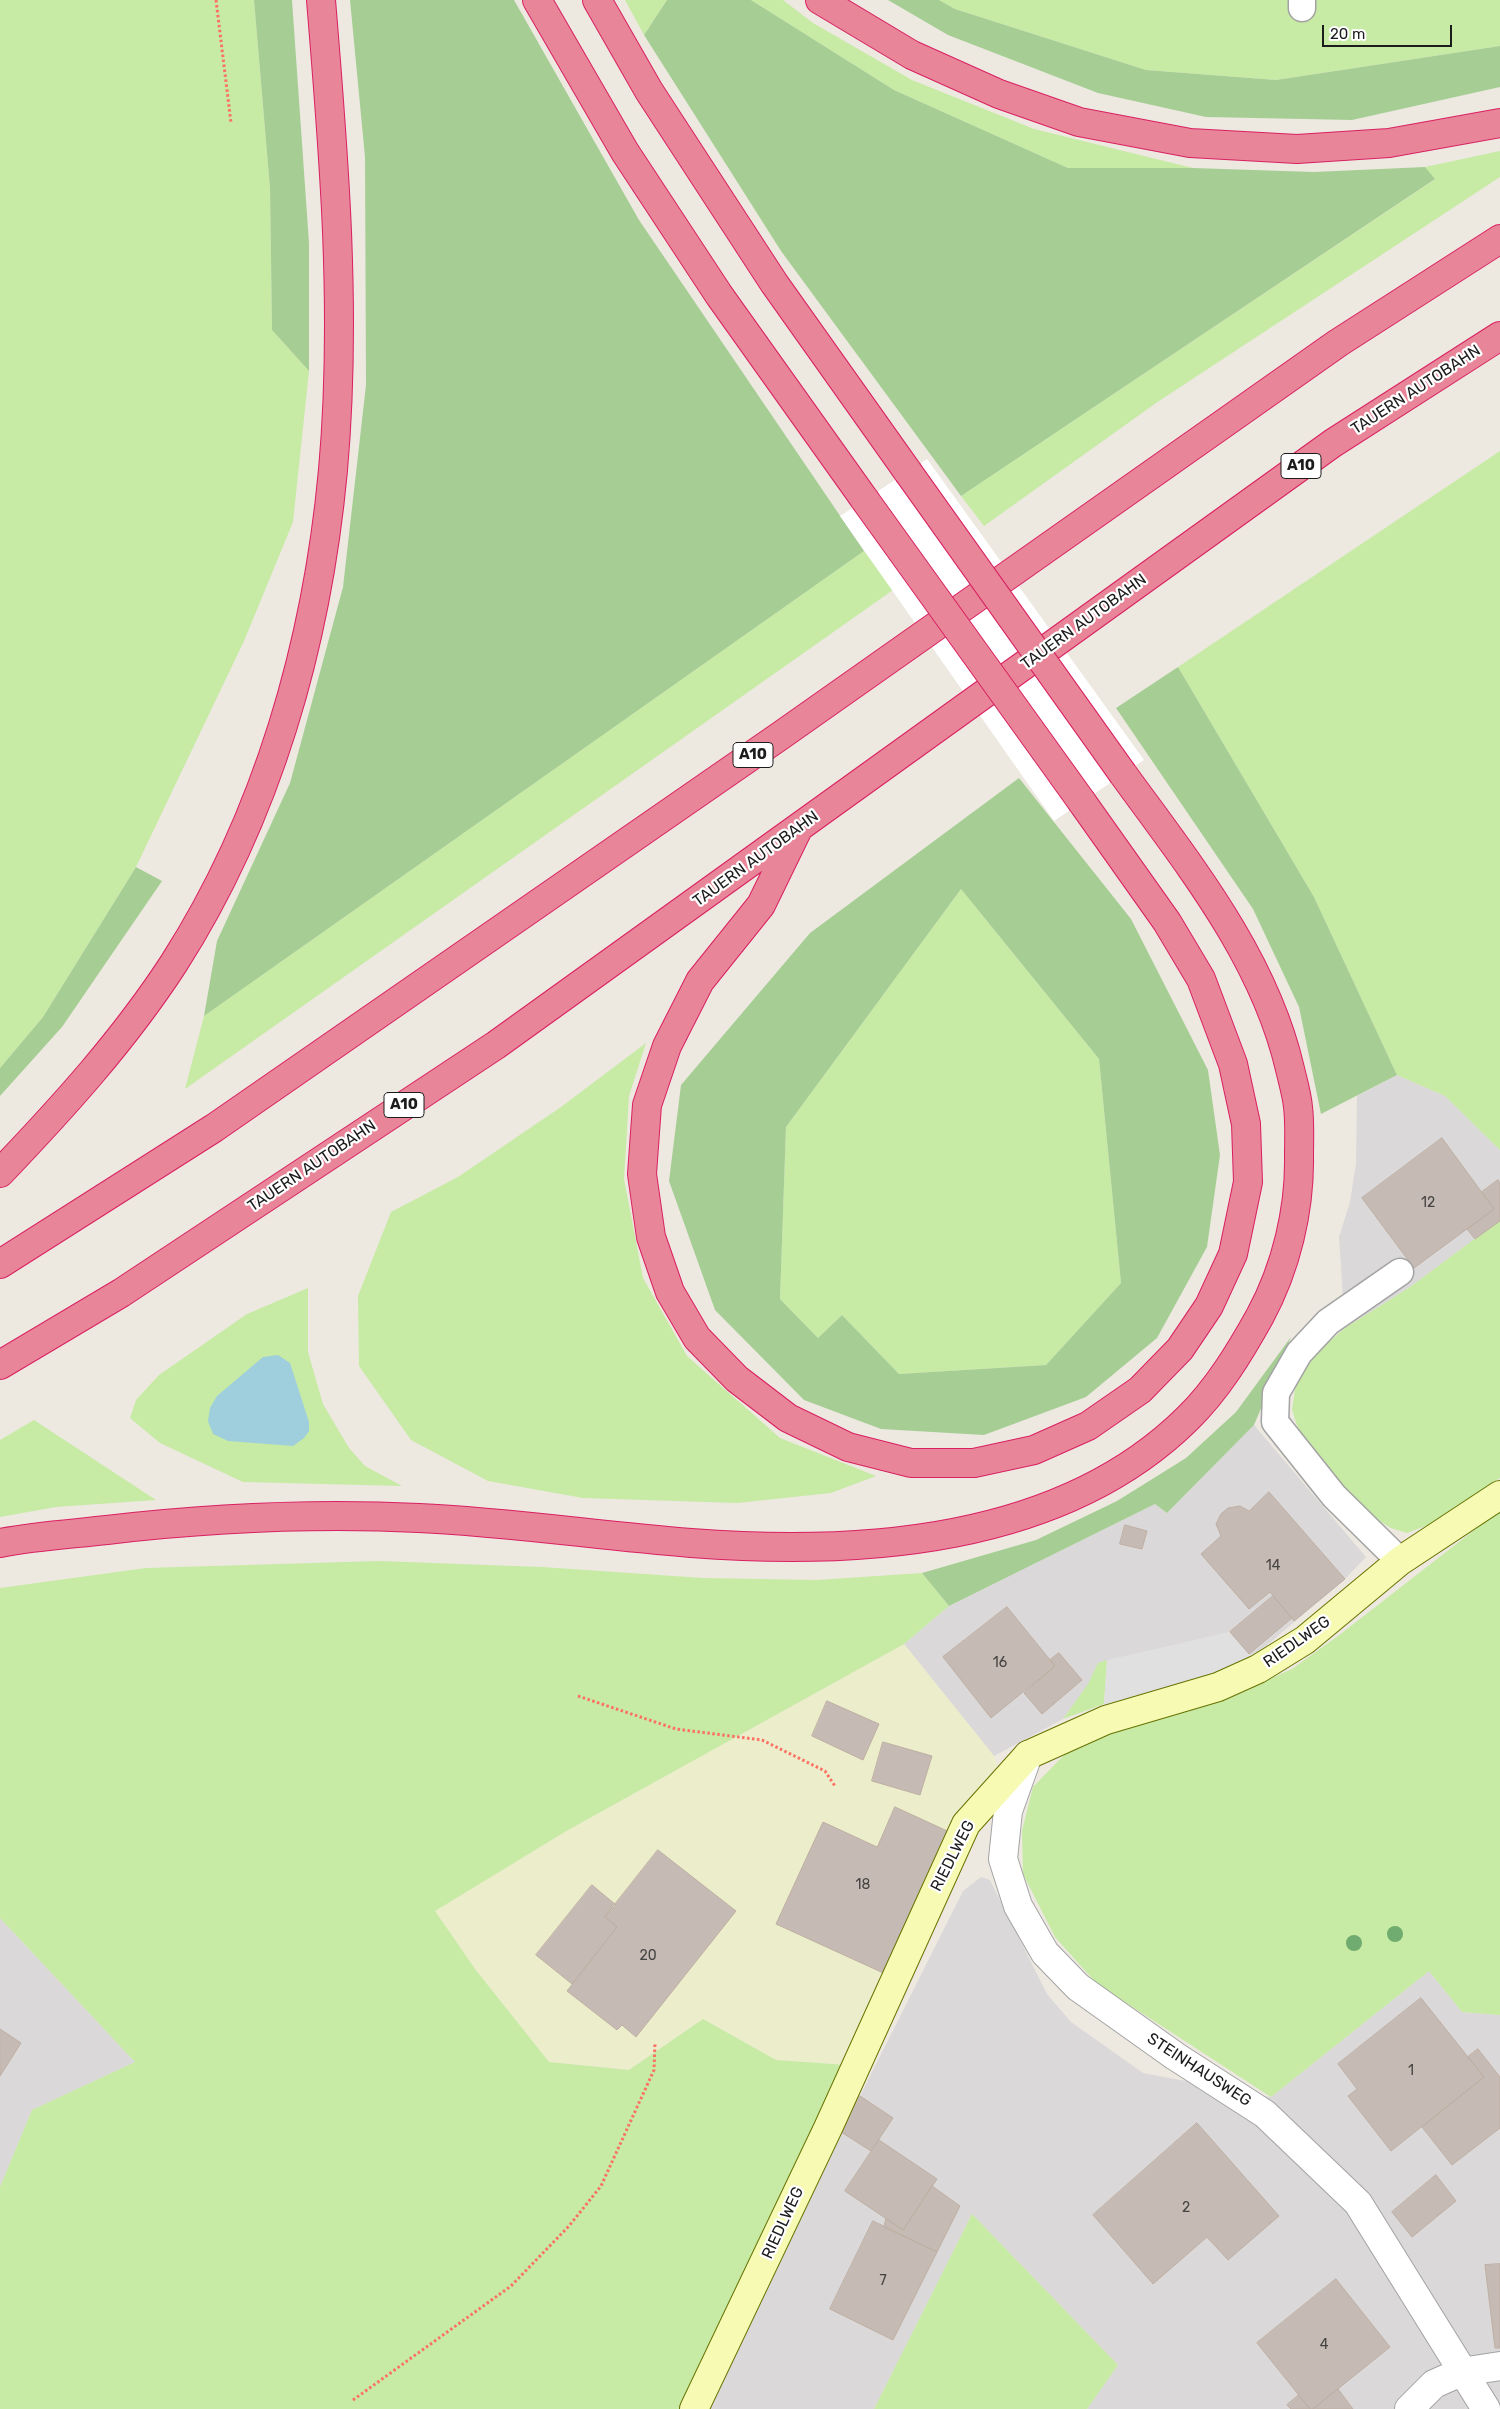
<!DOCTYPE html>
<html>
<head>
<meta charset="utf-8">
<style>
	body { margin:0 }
	#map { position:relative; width:1500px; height:2409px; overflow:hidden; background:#ede9e1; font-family:Rubik,sans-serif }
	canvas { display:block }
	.scale { position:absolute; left:1322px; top:25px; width:130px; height:22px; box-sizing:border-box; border:2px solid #1c1c1c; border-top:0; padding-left:6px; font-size:15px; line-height:18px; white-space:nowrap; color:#1c1c1c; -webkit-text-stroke:4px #fff; paint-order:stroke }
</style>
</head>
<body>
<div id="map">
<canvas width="1500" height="2409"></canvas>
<div class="scale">20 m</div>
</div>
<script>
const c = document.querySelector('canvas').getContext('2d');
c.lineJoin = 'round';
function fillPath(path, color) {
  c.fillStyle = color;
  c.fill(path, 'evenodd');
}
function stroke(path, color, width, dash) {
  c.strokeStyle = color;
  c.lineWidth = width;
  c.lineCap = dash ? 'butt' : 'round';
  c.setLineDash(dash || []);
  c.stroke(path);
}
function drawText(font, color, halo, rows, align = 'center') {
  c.font = font + ' Rubik,sans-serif';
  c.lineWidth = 4.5;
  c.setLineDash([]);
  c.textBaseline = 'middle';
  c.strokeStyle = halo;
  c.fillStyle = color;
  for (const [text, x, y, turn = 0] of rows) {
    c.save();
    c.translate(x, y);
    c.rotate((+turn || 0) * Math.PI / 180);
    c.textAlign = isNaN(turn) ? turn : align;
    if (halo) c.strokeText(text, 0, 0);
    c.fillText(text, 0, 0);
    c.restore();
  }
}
const residential = new Path2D(`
	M1397,1075L1445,1096L1500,1150V1220L1410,1287L1345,1328L1339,1237L1350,1202L1356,1163L1357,1096Z
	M1254,1425L1366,1557L1345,1579L1253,1657L1230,1632L1098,1663L1089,1684L1063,1719L994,1756L904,1644L949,1606L1155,1504L1167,1513Z
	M981,1877L990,1880L1047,1994L1071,2022L1143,2073L1271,2097L1429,1971L1462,2012L1500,2015V2409H1087L1118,2365L972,2214L874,2409H710L860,2096L963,1891Z
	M0,1918L135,2062L32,2110L0,2187Z`);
const farmland = new Path2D(`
	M904,1644L994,1756L998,1768L847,2065L776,2060L703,2019L629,2070L549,2062L475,1969L434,1911L568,1830Z`);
const grass = new Path2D(`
	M0,0H254L270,188L272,330L309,371L293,522L244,641L136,867L43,1017L0,1068Z
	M625,0H667L644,35Z
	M751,0H783L813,23L912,80L1034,129L1193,168H1068L894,90Z
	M939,0H1290V13L1307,10V0H1500V46L1276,80L1146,70L955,9Z
	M1500,151V177L1156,403L984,526L961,496L1434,180L1425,167Z
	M1500,451V1150L1445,1096L1397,1075L1314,897L1178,667Z
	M864,551L893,590L185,1089L204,1016Z
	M961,889L1099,1059L1121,1283L1046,1365L899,1374L842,1315L818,1338L780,1299L786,1127Z
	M646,1043L629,1096L624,1179L643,1278L687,1356L780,1438L876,1476L831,1493L737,1503L583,1498L488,1481L411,1440L359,1366L358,1296L391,1212L458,1177L561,1107Z
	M1500,1220V1478L1428,1525L1407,1533L1391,1528L1366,1513L1303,1443L1292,1410L1296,1383L1307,1361L1345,1328L1410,1287Z
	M308,1288V1352L323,1404L349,1448L365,1466L402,1486L243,1482L160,1443L130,1418L136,1400L159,1375L247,1314Z
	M34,1420L156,1500L56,1507L0,1517V1440Z
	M1500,1510V2015L1462,2012L1429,1971L1271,2097L1097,1984L1055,1937L1023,1874L1022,1831L1033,1787L1066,1753L1121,1729L1234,1695L1292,1669L1338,1636Z
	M379,1561L542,1567L703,1578L817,1580L922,1573L949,1606L904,1644L568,1830L435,1911L475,1969L549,2062L629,2070L703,2019L776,2060L847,2065L680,2409H0V2187L32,2110L135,2062L0,1918V1588L146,1568Z
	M1107,1660L1104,1704L1063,1719L1088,1684L1098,1663Z
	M972,2214L1118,2365L1087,2409H874Z`);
const forest = new Path2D(`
	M254,0H292L309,243V371L272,330L270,188Z
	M350,0H514L639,220L864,551L204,1016L217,941L290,783L343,587L366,385L365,157Z
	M667,0H751L894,90L1068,168H1193L1314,172L1425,167L1435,179L961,496L781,251L644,35Z
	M888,0H939L955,9L1146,70L1276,80L1500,46V87L1352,120L1206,117L1098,93L948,35Z
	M1178,667L1314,897L1397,1075L1321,1114L1299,1007L1253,909L1116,708Z
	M1019,778L1131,919L1208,1070L1220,1155L1207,1247L1157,1338L1086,1397L984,1435L881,1429L804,1400L715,1310L669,1181L681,1085L810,933ZM961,889L1099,1059L1121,1283L1046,1365L899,1374L842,1315L818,1338L780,1299L786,1127Z
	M136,867L162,881L62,1027L0,1096V1068L43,1017Z
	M1291,1337L1254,1425L1167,1513L1155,1504L949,1606L922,1573L1036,1540L1117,1501L1186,1458L1236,1412Z`);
const parking = new Path2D(`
	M1230,1632L1253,1657L1258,1669L1106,1720L1104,1704L1107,1660Z`);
const water = new Path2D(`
	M278,1355L290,1363L309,1422V1431L304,1438L293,1446L228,1441L213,1434L208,1421L210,1408L217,1396L263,1357Z`);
const pier = new Path2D(`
	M927,459L1144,760L1054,821L840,516Z`);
const building = new Path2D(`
	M1442,1138L1494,1209L1414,1268L1362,1198Z
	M1498,1180L1500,1183V1221L1475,1239L1467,1229L1494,1209L1482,1192Z
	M1269,1492L1345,1579L1294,1621L1270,1592L1249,1609L1201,1554L1221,1536L1216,1524L1221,1514L1228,1508L1240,1506L1249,1511Z
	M1125,1525L1147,1531L1142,1549L1120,1544Z
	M1273,1596L1292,1618L1249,1654L1230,1632Z
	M1007,1607L1055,1666L991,1718L943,1657Z
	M1059,1653L1082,1680L1042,1714L1024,1693L1055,1666L1050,1660Z
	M827,1701L879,1724L863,1760L812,1736Z
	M883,1742L932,1756L920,1795L872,1781Z
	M895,1807L956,1835L890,1976L776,1924L823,1822L877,1847Z
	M658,1850L736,1911L636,2037L622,2025L617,2030L567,1991L617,1927L605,1917Z
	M592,1885L616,1905L605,1917L617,1927L572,1984L536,1955Z
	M1421,1998L1484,2077L1391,2151L1348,2096L1357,2089L1338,2064Z
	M0,2029L21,2043L0,2076Z
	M1478,2049L1500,2077V2128L1452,2165L1422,2127L1484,2077L1468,2057Z
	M860,2096L893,2118L871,2151L841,2132Z
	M1197,2123L1279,2216L1228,2260L1207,2237L1153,2284L1093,2215Z
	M879,2140L937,2179L903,2230L845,2191Z
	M1436,2175L1456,2201L1412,2237L1392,2212Z
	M932,2186L960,2206L937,2252L884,2227L886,2218L903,2230Z
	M873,2221L937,2252L893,2340L830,2309Z
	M1500,2264V2348H1495L1485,2265Z
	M1336,2279L1390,2347L1313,2409H1310L1257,2343Z
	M1338,2389L1353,2409H1313Z
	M1299,2395L1310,2409H1291L1287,2405Z`);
const path = new Path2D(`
	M216,0L231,123
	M578,1696L676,1729L762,1740L825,1771L835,1786
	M353,2400L511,2286L569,2226L601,2186L654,2070L655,2043`);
const lane = new Path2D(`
	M1302,8V0
	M1400,1272L1328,1322L1299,1353L1276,1393L1275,1422L1334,1496L1400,1561`);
const street = new Path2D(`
	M1028,1755L1008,1811L1003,1859L1018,1906L1045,1953L1078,1987L1175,2056L1265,2114L1358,2203L1486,2409
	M1409,2409L1434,2384L1461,2372L1500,2366`);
const secondary = new Path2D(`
	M694,2409L828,2128L966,1824L1028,1755L1106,1720L1218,1687L1258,1669L1305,1640L1400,1561L1500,1495`);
const highway = new Path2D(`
	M537,0L625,152L719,295L865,500
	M597,0L649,91L774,283L908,472
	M820,0L912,55L999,94L1079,122L1190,143L1297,149L1389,143L1500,123
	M797,831L761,905L700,981L667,1046L647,1105L642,1174L651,1237L670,1292L697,1338L737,1379L788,1418L848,1447L911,1463H974L1034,1450L1088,1426L1140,1390L1180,1349L1209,1306L1233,1254L1248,1182L1246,1124L1233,1064L1201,979L1167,922L1082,802
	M0,1173C63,1107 124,1040 174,963C268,816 317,643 333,470C347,314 334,156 321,0
	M0,1264L214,1128L780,736L1338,343L1500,239
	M0,1365L121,1293L496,1045L1333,443L1500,336
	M0,1543C35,1536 71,1534 107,1530C210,1518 314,1513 419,1518C510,1522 600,1536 691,1543C859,1556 1060,1544 1187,1419C1217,1390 1240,1352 1260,1316C1286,1268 1300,1210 1299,1156C1299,1140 1300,1123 1298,1107C1297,1095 1293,1082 1290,1069C1264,957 1189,865 1123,774`);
const highwayBridge = new Path2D(`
	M908,472L1123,774
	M865,500L1082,802`);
const trees = [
	[1395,1934],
	[1354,1943]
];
const numberNames = [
	["12",1428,1203],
	["14",1273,1566],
	["16",1000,1663],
	["18",863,1885],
	["20",648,1956],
	["1",1411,2071],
	["2",1186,2208],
	["7",883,2281],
	["4",1324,2345]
];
const shields = [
	[1301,466,40],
	[753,755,40],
	[404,1105,40]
];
const shieldNames = [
	["A10",1301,466],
	["A10",753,755],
	["A10",404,1105]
];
const streetNames = [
	["TAUERN AUTOBAHN",1416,390,-33],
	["TAUERN AUTOBAHN",1084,622,-36],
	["TAUERN AUTOBAHN",756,859,-36],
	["TAUERN AUTOBAHN",312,1166,-34],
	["RIEDLWEG",1297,1642,-35],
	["RIEDLWEG",953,1856,-63],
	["STEINHAUSWEG",1199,2070,33],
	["RIEDLWEG",783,2223,-65]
];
fillPath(residential, '#dad8d8');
fillPath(farmland, '#ebedcb');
fillPath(grass, '#c7eaa4');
fillPath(forest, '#a6ce94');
fillPath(parking, '#e0e0e0');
fillPath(water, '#9fcfdd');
fillPath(pier, '#fff');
fillPath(building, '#c5bbb4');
stroke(building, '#bfafa3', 1);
stroke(lane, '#a3a3a3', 29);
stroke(street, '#a3a3a3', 30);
stroke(secondary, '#677302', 30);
stroke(highway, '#d92061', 30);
stroke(path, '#fc7163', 3, [2.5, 2.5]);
stroke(lane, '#fff', 26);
stroke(street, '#fff', 28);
stroke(secondary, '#f7fab2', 28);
stroke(highway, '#e88598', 28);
stroke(highwayBridge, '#d92061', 30, []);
stroke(highwayBridge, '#e88598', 28);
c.fillStyle = '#70ac6f';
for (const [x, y] of trees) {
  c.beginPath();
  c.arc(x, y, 8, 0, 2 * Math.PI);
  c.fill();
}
drawText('14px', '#464442', null, numberNames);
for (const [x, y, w] of shields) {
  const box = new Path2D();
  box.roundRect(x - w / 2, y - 12.5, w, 25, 4);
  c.fillStyle = '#fff';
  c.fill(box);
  stroke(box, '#1c1c1c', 1);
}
drawText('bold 15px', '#1c1c1c', null, shieldNames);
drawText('16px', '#1c1c1c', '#fff', streetNames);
</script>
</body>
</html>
